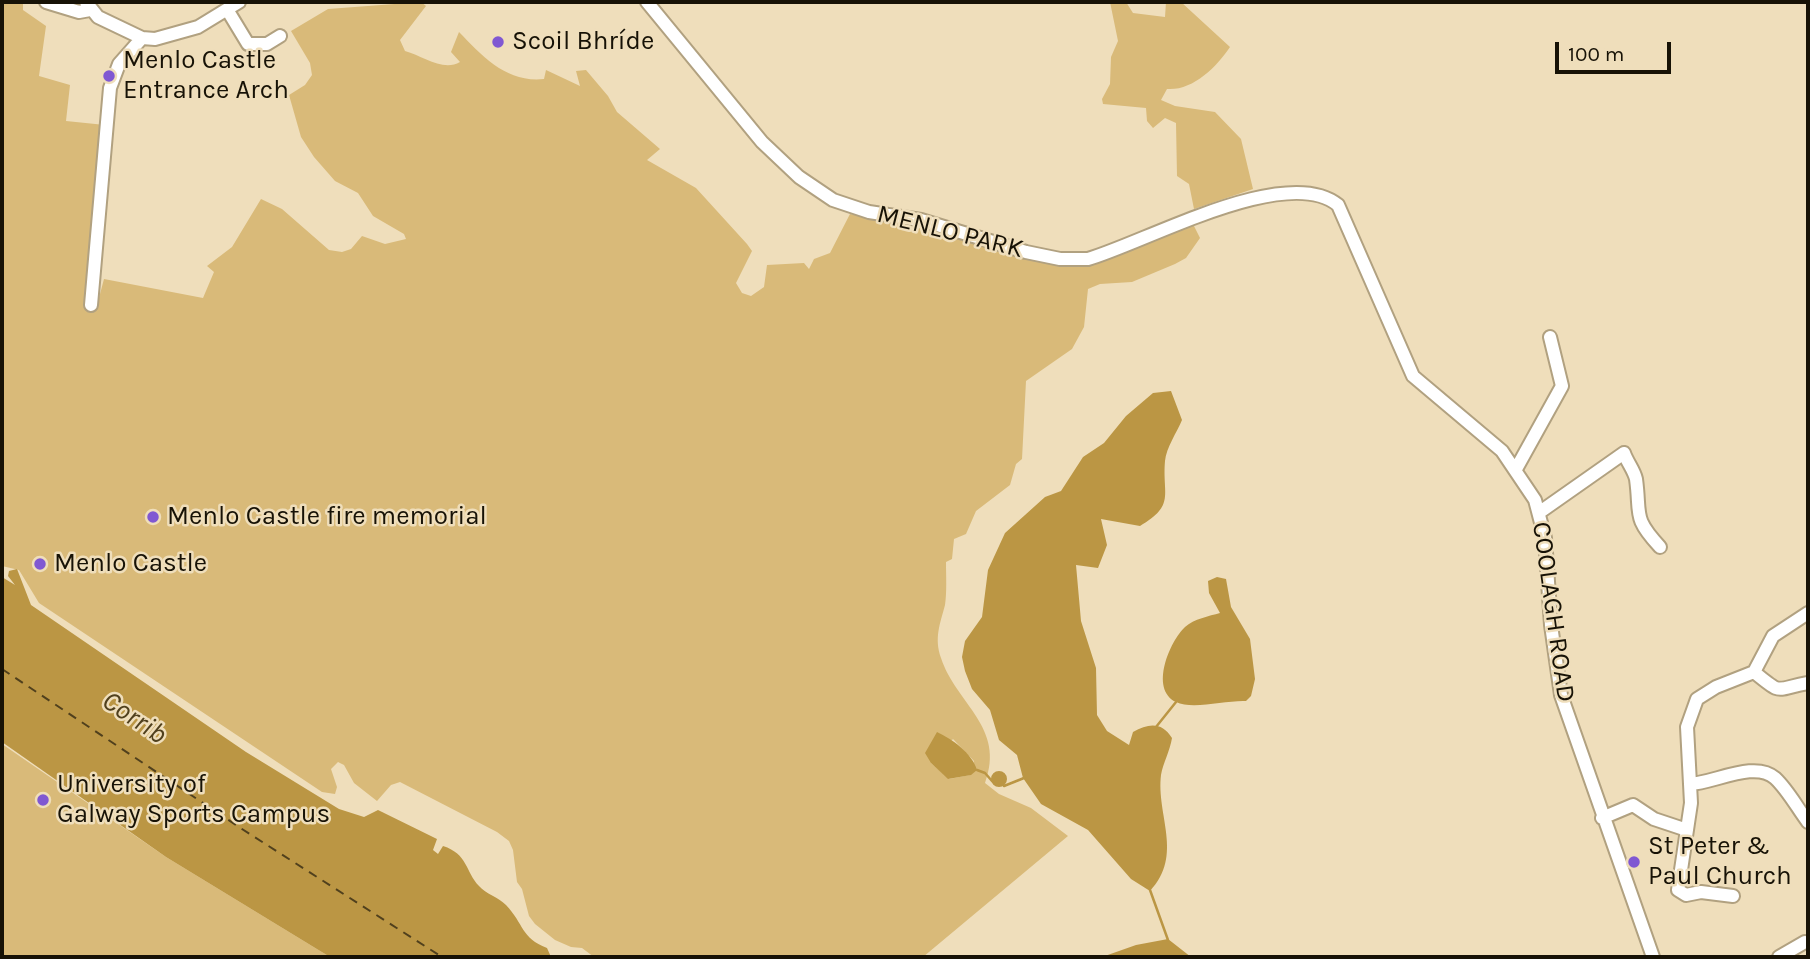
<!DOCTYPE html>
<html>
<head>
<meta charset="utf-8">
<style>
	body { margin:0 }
	#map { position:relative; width:1810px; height:959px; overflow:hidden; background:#efdebb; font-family:Karla,sans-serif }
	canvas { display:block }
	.frame { position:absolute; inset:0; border:4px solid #171206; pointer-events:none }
	.scale { position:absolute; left:1555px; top:42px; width:116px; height:32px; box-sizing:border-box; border:4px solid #171206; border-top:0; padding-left:9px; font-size:21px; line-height:24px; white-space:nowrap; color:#171206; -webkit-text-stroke:5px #efdebb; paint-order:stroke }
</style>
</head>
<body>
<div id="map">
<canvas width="1810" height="959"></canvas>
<div class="frame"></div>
<div class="scale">100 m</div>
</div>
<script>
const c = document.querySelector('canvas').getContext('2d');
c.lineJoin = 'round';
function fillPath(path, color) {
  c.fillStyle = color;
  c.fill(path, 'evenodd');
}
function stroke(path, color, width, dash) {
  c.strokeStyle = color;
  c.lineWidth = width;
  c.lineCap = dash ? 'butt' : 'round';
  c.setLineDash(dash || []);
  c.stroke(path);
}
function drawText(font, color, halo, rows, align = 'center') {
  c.font = font + ' Karla,sans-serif';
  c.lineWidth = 5;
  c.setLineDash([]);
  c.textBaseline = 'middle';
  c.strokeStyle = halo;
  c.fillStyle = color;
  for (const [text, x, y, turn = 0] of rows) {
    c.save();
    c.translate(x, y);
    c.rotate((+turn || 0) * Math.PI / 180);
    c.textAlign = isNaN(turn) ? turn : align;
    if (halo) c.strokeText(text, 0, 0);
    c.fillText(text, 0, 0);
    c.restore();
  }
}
const green = new Path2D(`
	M2,2H23V10L46,26L39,76L70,85L66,121L105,125L86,309H96L104,279L203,298L214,272L207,266L232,247L261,199L282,209L329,250L342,252L351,249L362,236L385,244L406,239L404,234L373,216L358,193L335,181L314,157L301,137L289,95L305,85L312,75L310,63L291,31L328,9L421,2L426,6L400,40L405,51C423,56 443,72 460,62L451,52L459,32C483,57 507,83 544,79L546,70L580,86L576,71L586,70L608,96L617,112L660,149L647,160L696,188L747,244L752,251L736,283L742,293L751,296L764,287L767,265L804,263L809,269L814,259L830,253L850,214L1088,259L1191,220L1200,238L1186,258L1175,264L1132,282L1100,284L1088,289L1084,327L1072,349L1026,381L1022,459L1016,464L1010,485L976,511L966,534L954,539L952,559L946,562C946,576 947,592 945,605C940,624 934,638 941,658C956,704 1006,727 985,783L999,794L1031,808L1068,836L923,957H594L582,948L571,947L555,940L535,924L529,916L522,889L517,882L513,850L509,841L497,832L400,782L391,785L377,801L354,783L344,765L338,762L331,769L337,787L335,794L322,792L39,603L19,570L2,566ZM953,739L974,761L970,775L949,779L931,763Z
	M1110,2H1126L1133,13L1165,17L1166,2H1181L1230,47C1216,68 1192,91 1167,89L1161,100L1175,106L1215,112L1241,139L1253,189L1194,209L1189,184L1177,176L1176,123L1165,118L1153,128L1147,121L1146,108L1103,104L1102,99L1110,84L1111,57L1118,41Z
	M2,744L166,857L330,957H2Z`);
const water = new Path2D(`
	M1171,391L1182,420C1177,432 1166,448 1165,461C1162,495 1176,505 1140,526L1101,519L1107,545L1098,568L1076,565L1081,621L1096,668L1097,715L1107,731L1129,745L1133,732C1149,723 1162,722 1172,738C1170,751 1163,763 1161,775C1156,815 1184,855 1150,891L1131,879L1088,830L1041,804L1023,778L1017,755L999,740L990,710L972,689L965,671L962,657L965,641L982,617L988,570L1005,533L1045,497L1061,491L1083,457L1104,443L1126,416L1153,393Z
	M17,569L31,605L246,752L339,809L364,817L378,810L437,839L433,850L438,854L443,846C468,854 465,871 479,886C486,894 498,897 506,905C524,924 521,938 547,948L551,957H330L166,857L2,742V577L15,585L8,576L9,571Z
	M1217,577L1226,579L1231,607L1250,639L1255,679L1251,696L1246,701C1226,700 1193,710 1176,702C1149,689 1170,641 1185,627C1194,619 1209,616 1220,613L1209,593L1208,581Z
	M937,732C952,739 972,753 977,770L971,775L948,779L931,763L925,753Z
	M991 779a8 8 0 1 1 16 0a8 8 0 1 1-16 0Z
	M1168,939L1191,957H1102L1136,945Z`);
const stream = new Path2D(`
	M1156,727L1176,702
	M977,770L985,773L992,781
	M1004,786L1024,778
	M1150,890L1168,940`);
const ferry = new Path2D(`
	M2,669L242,829L442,957`);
const minor = new Path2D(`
	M46,2L79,12L90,10
	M86,2L98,17L142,38L155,39L198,27L239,2
	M647,2L762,142L799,177L833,200L869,212L921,220L1026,252L1060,259H1088C1146,242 1287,163 1338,205L1413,376L1502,451L1535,500L1545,538L1551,625L1561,695L1653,957
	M228,11L248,44H267L280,36
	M91,305L110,88L119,64L142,38
	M1516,469L1562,386L1550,337
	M1540,512L1624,453C1627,462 1634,470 1636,479C1641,515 1632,517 1660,547
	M1754,672C1783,696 1774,689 1808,683
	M1690,784C1714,783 1755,760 1775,778C1788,790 1798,809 1808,822
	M1602,818L1633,805L1654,819L1687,830
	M1733,896L1701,892L1686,895L1678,890L1691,803L1687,727L1697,699L1716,687L1754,672L1773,636L1808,613
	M1779,957L1805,942`);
const markers = [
	[498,42,7,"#8058d2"],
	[109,76,7,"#8058d2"],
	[153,517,7,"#8058d2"],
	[40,564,7,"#8058d2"],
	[43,800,7,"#8058d2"],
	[1634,862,7,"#8058d2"]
];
const poiNames = [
	["Scoil Bhríde",512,42],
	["Menlo Castle",123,61],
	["Entrance Arch",123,91],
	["Menlo Castle fire memorial",167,517],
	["Menlo Castle",54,564],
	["University of",57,785],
	["Galway Sports Campus",57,815],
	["St Peter &",1648,847],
	["Paul Church",1648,877]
];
const streetNames = [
	["MENLO PARK",950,232,14],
	["COOLAGH ROAD",1553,612,82]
];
const waterNames = [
	["Corrib",134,718,34]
];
fillPath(green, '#d9ba79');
fillPath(water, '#bb9644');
stroke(stream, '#bb9644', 2.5);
stroke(ferry, '#50401d', 2, [9, 7]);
stroke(minor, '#b1a180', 16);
stroke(minor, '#fff', 12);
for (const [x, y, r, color] of markers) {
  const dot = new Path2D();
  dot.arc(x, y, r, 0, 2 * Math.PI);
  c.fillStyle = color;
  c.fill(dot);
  stroke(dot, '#efdebb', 2.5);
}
drawText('26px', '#171206', '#efdebb', poiNames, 'left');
drawText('26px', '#171206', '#efdebb', streetNames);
drawText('italic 28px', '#50401d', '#efdebb', waterNames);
</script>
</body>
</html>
